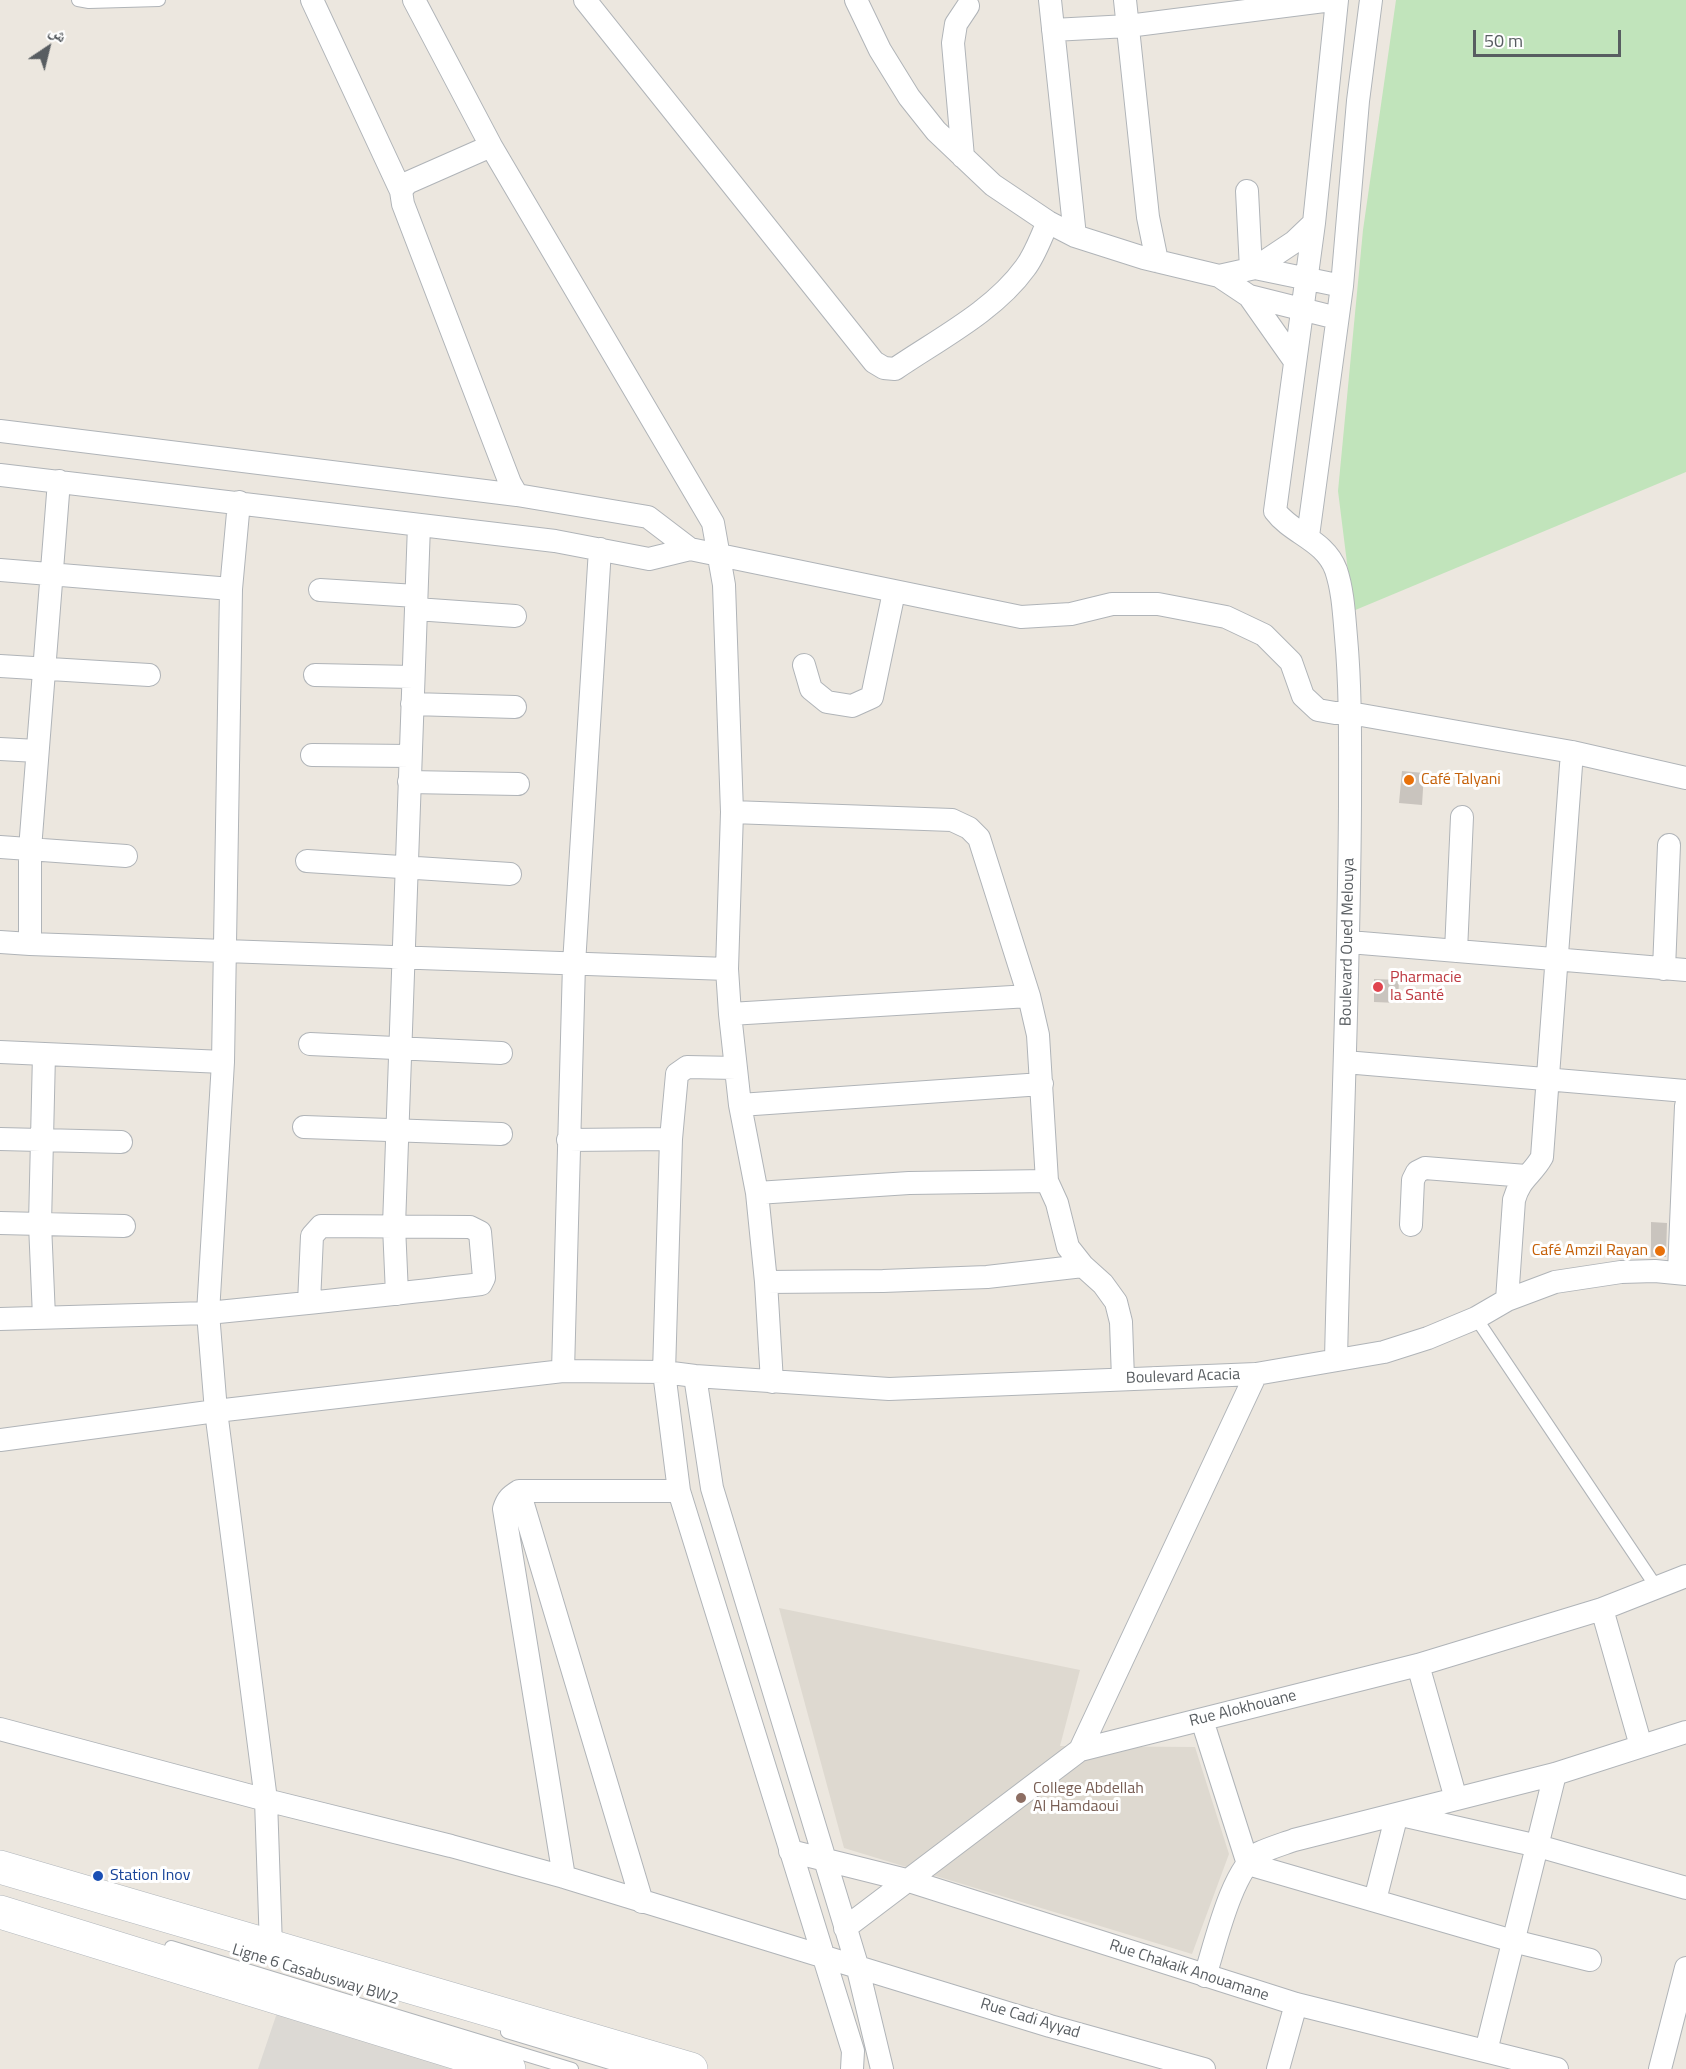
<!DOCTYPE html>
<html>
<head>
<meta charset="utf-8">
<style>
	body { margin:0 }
	#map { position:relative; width:1686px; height:2069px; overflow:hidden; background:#ece7df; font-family:"Titillium Web","Noto Naskh Arabic",sans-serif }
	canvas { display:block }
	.north { position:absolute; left:18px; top:18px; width:60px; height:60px; -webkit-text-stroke:4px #fff; paint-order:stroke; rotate:35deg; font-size:16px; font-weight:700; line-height:24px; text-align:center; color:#585d61 }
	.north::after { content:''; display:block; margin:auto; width:21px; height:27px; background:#585d61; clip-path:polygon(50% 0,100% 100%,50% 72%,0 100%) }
	.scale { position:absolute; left:1473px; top:30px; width:148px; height:27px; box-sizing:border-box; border:3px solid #585d61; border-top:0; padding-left:8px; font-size:18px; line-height:21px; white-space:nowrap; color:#585d61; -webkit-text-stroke:4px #fff; paint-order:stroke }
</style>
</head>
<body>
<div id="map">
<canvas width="1686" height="2069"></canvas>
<div class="north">ش</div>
<div class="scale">50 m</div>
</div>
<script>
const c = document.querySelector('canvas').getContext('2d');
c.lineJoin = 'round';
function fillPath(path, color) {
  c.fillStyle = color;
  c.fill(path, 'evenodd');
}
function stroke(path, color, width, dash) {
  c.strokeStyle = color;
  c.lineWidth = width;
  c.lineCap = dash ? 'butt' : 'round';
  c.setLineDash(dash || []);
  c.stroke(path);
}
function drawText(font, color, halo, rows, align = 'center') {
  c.font = font + ' "Titillium Web",sans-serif';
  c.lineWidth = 6;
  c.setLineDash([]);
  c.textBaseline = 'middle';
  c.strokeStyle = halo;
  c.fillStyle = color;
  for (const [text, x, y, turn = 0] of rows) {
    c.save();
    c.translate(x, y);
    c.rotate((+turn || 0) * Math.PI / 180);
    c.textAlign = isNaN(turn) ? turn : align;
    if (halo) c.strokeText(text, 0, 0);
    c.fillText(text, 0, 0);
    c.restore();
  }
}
const industrial = new Path2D(`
	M279,2007L506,2069H258Z`);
const education = new Path2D(`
	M779,1608L1080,1670L1060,1746L1195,1747L1229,1854L1192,1954L844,1848Z`);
const green = new Path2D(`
	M1396,0H1686V472L1353,611L1338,491L1363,230Z`);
const building = new Path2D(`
	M1402,771L1424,773L1422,805L1399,803Z
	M1374,979L1399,980L1398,1003L1374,1002Z
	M1651,1222L1667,1223L1666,1257H1651Z`);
const lane = new Path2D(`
	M78,0L89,2L159,0
	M1476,1318L1657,1588
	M171,1947L572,2069
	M507,2032L630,2069`);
const street = new Path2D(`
	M312,0L401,191
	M414,0L491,146L713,523L724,585L732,812L727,969L730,1014L740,1105L757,1193L766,1282L772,1382
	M585,0L874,362L884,368L895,369C939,339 994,311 1025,268C1035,255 1041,237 1048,222
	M856,0L880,50L909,97L936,131L993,185L1048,222L1075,236L1144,258L1219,276L1249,296L1294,360
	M1050,0L1075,236
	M1125,0L1148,217L1157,261
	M1053,30L1128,26L1332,0
	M491,146L407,183L401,191L403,204L510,483L517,495
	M963,157L953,43L956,24L968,6
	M1247,191L1251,269
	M1255,268L1342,286
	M1219,276L1255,268L1294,242L1314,223
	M1249,296L1337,318
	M0,431L517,495L648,517L690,549
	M0,475L555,541L649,559L690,549L1021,617L1071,614L1112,604H1158L1226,617L1264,635L1291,662L1303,696L1318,710L1335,713H1350L1572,752L1686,778
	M1308,536L1342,286L1358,101L1371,0
	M0,570L231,589L223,1062L208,1313C299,1304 390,1295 481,1284L484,1278L480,1232L470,1227L321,1226L312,1236L309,1303
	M231,589L239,502
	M320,590L416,596
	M416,609L515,616
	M804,665L811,689L827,702L852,706L872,697L894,592
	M0,666L149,675
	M315,675L413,677
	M412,704L515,707
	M0,749L37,751
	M312,755L410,756
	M409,782L518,784
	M732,812L952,820L969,828L979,838L1029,996L1038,1035L1047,1181L1057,1203L1068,1247L1083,1266L1103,1284L1116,1302L1121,1322L1123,1379
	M0,847L126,856
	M307,861L510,874
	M0,942L30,944V849L59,481
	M1349,942L1686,970
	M30,944L727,969
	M1456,951L1462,817
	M1664,969L1669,845
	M730,1014L1029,996
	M310,1044L501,1053
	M0,1052L223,1062
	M1345,1062L1686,1091
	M740,1105L1042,1084
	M304,1127L501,1134
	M0,1139L121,1142
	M671,1139L664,1372L679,1491L853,2051L852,2069
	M568,1140L671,1139L677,1074L687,1067L736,1068
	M757,1193L909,1183L1047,1181
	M0,1223L124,1226
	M1411,1225L1413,1180L1417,1172L1425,1168L1526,1176
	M1679,1272L1686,1106
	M766,1282L883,1281L987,1277L1083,1266
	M397,1294L394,1226L419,525
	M1507,1300L1514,1200C1520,1178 1532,1175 1542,1157L1572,752
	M44,1317L40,1224L44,1054
	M0,1319L208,1313L216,1411L266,1800L271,1947
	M1336,1360C1340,1175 1349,989 1350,804C1350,748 1351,692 1346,637C1344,614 1343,591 1336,570C1325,540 1292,534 1275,511L1314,223L1337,0
	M563,1371L574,964L600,549
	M695,1376L712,1488L857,1965L882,2069
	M0,1440L216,1411L563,1371L664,1372L695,1376L889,1389L1256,1374L1384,1352L1428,1338L1476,1318L1507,1300L1555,1282L1621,1272L1655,1271L1686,1274
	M519,1491L642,1902
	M1602,1609L1641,1746
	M1418,1665L1456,1799
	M1202,1720L1248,1864
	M0,1729L266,1800L451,1846L564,1877L1050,2026L1204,2069
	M1080,1750L1256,1374
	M790,1851L906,1880L1296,2004L1557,2069
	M1248,1864L1513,1941L1590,1960
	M564,1877L504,1509C507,1499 511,1496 519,1491H679
	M1375,1900L1397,1814L1538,1846L1686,1888
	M845,1928L1080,1750L1418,1665L1602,1609L1686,1576
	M1205,1976C1215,1945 1232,1869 1259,1853C1270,1848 1283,1844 1294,1840L1555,1774L1686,1732
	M1486,2051L1555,1774
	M1278,2069L1296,2004
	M1660,2069L1686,1968`);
const secondary = new Path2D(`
	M0,1867L691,2069
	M0,1912L509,2069`);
const markers = [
	[1409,780,6,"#e8710a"],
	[1378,987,6,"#e0444e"],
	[1660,1251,6,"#e8710a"],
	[1021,1798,6,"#8d6e63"],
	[98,1876,6,"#1a4fb4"]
];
const foodNames = [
	["Café Talyani",1421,780],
	["Café Amzil Rayan",1648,1251,"right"]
];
const streetNames = [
	["Boulevard Oued Melouya",1348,942,-89],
	["Boulevard Acacia",1183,1377,-2],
	["Rue Alokhouane",1243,1709,-14],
	["Rue Chakaik Anouamane",1189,1971,18],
	["Ligne 6 Casabusway BW2",315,1975,17],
	["Rue Cadi Ayyad",1030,2019,17]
];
const healthNames = [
	["Pharmacie",1390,978],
	["la Santé",1390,996]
];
const educationNames = [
	["College Abdellah",1033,1789],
	["Al Hamdaoui",1033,1807]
];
const transitNames = [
	["Station Inov",110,1876]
];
fillPath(industrial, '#dcd9d4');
fillPath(education, '#ded9d0');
fillPath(green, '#c1e4bb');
fillPath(building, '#c9c4be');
stroke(lane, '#b0b4b8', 14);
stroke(street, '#b0b4b8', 24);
stroke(secondary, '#b1b6bb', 34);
stroke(lane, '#fff', 12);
stroke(street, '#fff', 22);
stroke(secondary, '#fff', 33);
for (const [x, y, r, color] of markers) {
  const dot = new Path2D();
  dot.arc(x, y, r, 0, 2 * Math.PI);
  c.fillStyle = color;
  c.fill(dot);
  stroke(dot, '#fff', 2);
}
drawText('16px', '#c56008', '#fff', foodNames, 'left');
drawText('16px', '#585d61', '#fff', streetNames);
drawText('16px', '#be3a42', '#fff', healthNames, 'left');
drawText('16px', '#785e54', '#fff', educationNames, 'left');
drawText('16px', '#164399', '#fff', transitNames, 'left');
</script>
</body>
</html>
